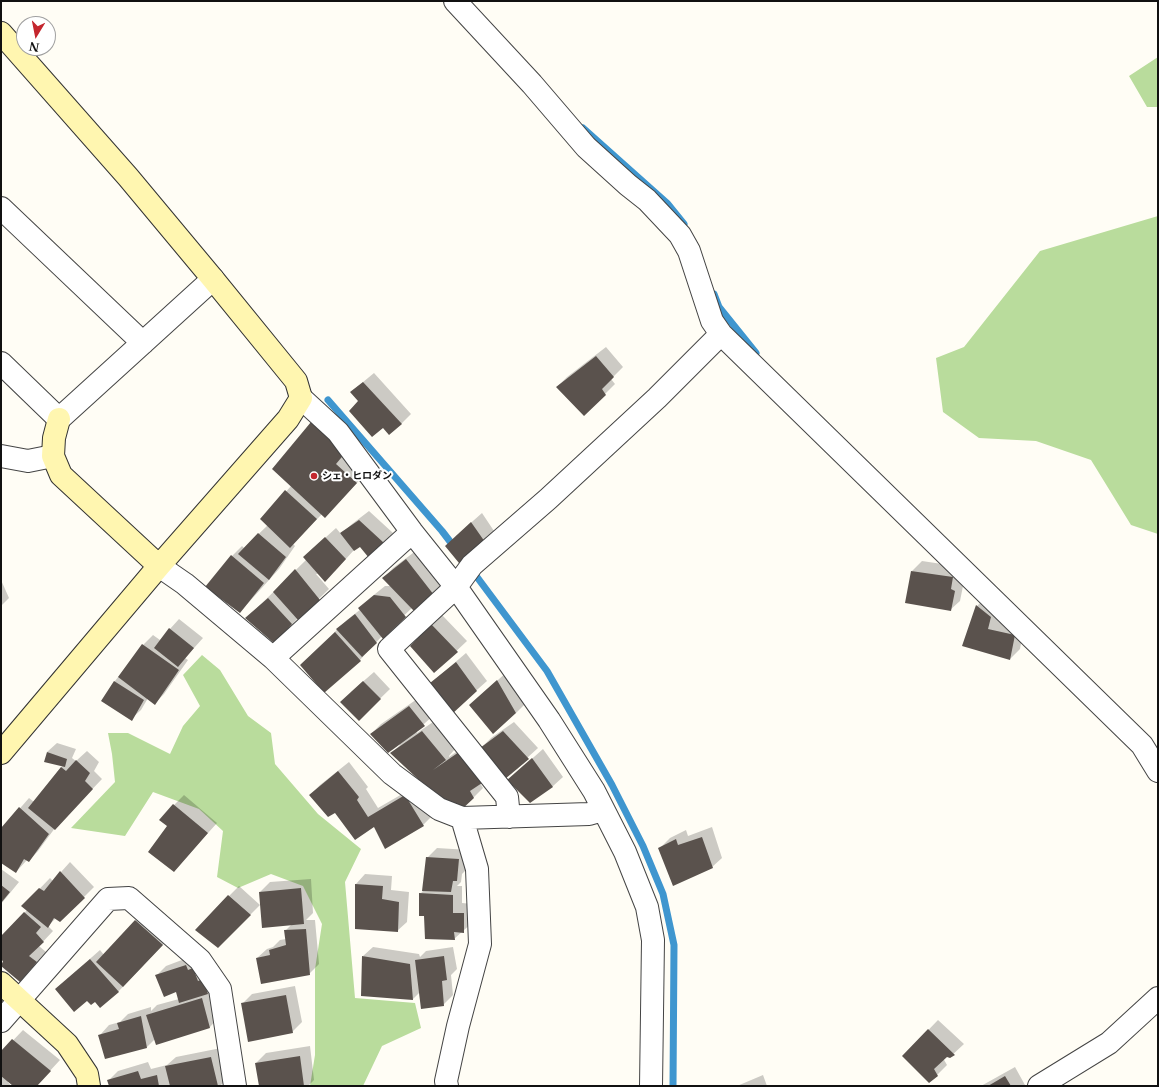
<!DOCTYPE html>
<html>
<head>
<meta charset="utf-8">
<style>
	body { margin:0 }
	#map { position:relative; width:1159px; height:1087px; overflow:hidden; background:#fffdf5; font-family:"Libre Baskerville",serif }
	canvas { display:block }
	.frame { position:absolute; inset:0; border:2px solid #111; pointer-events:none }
	.north { position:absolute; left:16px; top:16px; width:40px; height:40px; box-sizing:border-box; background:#fff; border:1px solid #a0a0a0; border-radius:50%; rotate:190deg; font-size:11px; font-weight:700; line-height:16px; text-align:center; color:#111 }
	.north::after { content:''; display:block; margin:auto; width:14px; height:18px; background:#c4262e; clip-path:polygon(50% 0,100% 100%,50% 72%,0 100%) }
</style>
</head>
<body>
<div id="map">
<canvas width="1159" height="1087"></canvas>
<div class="frame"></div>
<div class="north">N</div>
</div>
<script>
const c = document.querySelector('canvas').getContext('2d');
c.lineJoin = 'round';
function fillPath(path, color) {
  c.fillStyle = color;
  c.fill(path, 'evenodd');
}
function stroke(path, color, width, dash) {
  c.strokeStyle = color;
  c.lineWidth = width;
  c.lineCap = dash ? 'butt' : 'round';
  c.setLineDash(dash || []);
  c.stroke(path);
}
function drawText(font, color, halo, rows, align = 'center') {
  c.font = font + ' "Libre Baskerville","Noto Sans JP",serif';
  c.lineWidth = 4;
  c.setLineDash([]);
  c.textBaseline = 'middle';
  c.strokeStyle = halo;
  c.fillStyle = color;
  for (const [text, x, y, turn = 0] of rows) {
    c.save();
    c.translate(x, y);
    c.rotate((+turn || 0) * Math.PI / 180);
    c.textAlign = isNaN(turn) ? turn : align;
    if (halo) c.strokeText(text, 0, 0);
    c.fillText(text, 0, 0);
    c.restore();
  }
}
const forest = new Path2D(`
	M1158,57V107H1147L1129,76Z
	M1158,216V534L1131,525L1091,460L1036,441L979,438L943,412L936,358L964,347L1040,251Z
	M202,655L220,670L248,716L271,733L275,764L318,814L361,849L345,882L355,998L415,1003L421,1028L382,1046L363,1086H310L315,1055V969L322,924L303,886L271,874L238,888L217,877L223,831L199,809L153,792L125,836L71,828L115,782L112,754L108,733H128L170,754L183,726L200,706L183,675Z`);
const shadow = new Path2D(`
	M606,347L623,367L611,379L615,384L584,415L557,387L567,377Z
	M374,373L411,414L401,424L360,401L351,392Z
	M326,408L360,437L350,449L371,468L339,502L322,514L293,544L295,546L279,569L240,612L232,556L242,546L244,548L268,525L262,519L291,486Z
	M369,511L393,533L369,556L360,546L354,550L335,571L316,574L329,589L298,619V618L284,633L257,608L306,560L314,548L336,528L341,534L352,524Z
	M482,513L494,531L484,541L456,536Z
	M417,550L443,584L433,594L412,608L382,636L360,660L311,655L347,620L361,609L360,608L370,598L385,586H392L384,578L393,568Z
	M922,561L962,567L964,581L960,601L950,610L912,571Z
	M1,580L9,598L1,606Z
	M987,596L1000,607L997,619L1024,626L1020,649L1010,659L963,645L977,606Z
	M442,615L467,641L434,672L411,646Z
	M179,619L203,638L185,658L188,660L164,694L155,703L148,698L141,710L131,719L102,701L115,681L143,645L153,635L160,640Z
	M466,653L487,681L452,712L431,683Z
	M508,671L526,703L516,713L470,705Z
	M374,672L390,689L359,719L351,692Z
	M420,697L434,715L416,731L417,733L433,722L455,749L449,756V757L469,743L480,783L483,788L473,798L392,753L400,745L399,744L371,734L381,724Z
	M514,722L538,748L505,778L481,748L491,738Z
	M57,743L76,749L72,758L76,761L87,751L99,762L94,771L102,779L55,828L38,851L29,861L27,860L16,872L1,861V830L29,798L34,802L63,765L47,752Z
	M543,749L563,777L553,786L530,802L508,780Z
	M349,762L368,787L366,789L378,808L416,786L433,815L423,825L386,847L374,826L335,812L310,795L320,785Z
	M184,795L217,823L174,871L168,826L174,805Z
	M712,827L722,858L712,867L660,848L670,838L686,830L688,836Z
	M437,848L469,850L466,870L462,874L461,882L457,886H462V903L473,904V922L454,939L425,915L420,894L423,891L427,858Z
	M70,862L94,887L60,921L56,918L48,926L53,931L39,946L46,952L20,981L1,958V937L27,910L23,906L50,878L53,881Z
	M1,869L19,882L1,904Z
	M365,874L392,876L391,890L409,892L407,922L397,931L356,928V884Z
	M311,879L313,913L306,920H315L319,964L309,974L257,958L267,949L273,947L280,940L286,939L285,931L292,924L260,892L270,882Z
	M239,886L260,905L218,947L229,896Z
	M146,910L172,935L118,992L95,1000L67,979L100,950L104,955Z
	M373,947L419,954L420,957L426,951L453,947L457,969L451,975L453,995L443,1005L420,992L413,999L363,956Z
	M195,955L219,1017L210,1027L155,1039L147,1047L100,1035L109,1025L120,1022L128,1014L151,1007V1011L157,1005L179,999L177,990L156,976L166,966Z
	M295,986L302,1022L292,1032L242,1004L252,994Z
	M938,1020L964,1044L950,1057L947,1055L943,1058L947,1065L937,1075L903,1056Z
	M23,1030L60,1060L36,1086H14L9,1081L8,1082L11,1086H1V1053Z
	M310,1046L314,1080L308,1086H260L256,1063L266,1053Z
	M221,1048L228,1078L220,1086H110L108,1081L118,1071L148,1062L151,1069L167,1065L176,1057Z
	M1015,1067L1025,1085L1024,1086H981Z
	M763,1075L767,1086H737Z`);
const stream = new Path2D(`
	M583,128L667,203L684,224
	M714,294L719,307L756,353
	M328,400L442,531L455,548
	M471,569L547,671L612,785L643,846L663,894L674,945L673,1086`);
const building = new Path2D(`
	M596,356L614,377L602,389L606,395L584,416L556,387Z
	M363,382L402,424L389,435L383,428L372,437L349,411L358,401L350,392Z
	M311,422L346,452L336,464L357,483L325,518L272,469Z
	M285,490L317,519L290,548L260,519Z
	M359,520L384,543L369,558L360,547L354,551L340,533Z
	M471,522L485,542L459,563L445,546Z
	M258,533L286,557L269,580L238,554Z
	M325,537L346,559L325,582L303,557Z
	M231,555L264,583L240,613L205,587Z
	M406,559L434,595L414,611L382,578Z
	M295,569L320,600L298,620L273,592Z
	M911,571L953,577L951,589L955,591L951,611L905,603Z
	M374,595L390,597L406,617L383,639L358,608Z
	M268,598L292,624L275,644L245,618Z
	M976,605L991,617L988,629L1015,635L1010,660L962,646Z
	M355,614L377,643L362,657L336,629Z
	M431,624L458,652L434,673L410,646Z
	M169,628L194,648L178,667L154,648Z
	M335,632L361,661L324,693L300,665Z
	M142,644L179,670L155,705L118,677Z
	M456,662L477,691L452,714L430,683Z
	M497,680L516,713L493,734L469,705Z
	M114,681L144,700L132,721L101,701Z
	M363,681L381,699L359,721L340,702Z
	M409,706L425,726L388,753L370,734Z
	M422,731L446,760L433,770L459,752L482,783L470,791L474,798L460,811L419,780L390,753Z
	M503,731L529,759L505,779L480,748Z
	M47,752L67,759L65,767L44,762Z
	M532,758L553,787L530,803L507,780Z
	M76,760L90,773L85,781L93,789L55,830L28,808L61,767L66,771Z
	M338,771L359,797L357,800L368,817L405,795L424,826L385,849L374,827L355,840L335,813L328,817L309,795Z
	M173,804L208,833L174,872L148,852L167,826L159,820Z
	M19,807L49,834L29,862L24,859L16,873L1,863V828Z
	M702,837L713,868L673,886L658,848L676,839L678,845Z
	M426,857L459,859L457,881H453L451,892L422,891Z
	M60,871L85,898L60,922L54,918L48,928L21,906L39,888L44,891Z
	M355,884L383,886L382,899L399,902L398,932L355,929Z
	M1,885L10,892L1,903Z
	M301,888L304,924L262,928L259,892Z
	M419,893L453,895V913H464V933L454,932L455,940L425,939L424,916H419Z
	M228,895L251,915L218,948L195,930Z
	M24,912L41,927L36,933L44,942L29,956L37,962L20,982L1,966L3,961L1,960V936Z
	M135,920L163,945L123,987L96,962Z
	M306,929L310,975L261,984L256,958L270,955L269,950L286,945L284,930Z
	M362,956L410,964L413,1000L361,996Z
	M444,956L447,980L442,981L444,1006L421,1009L415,960Z
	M90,959L119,992L100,1008L95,1002L91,1005L87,1001L74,1012L55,989Z
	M186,965L188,970L193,968L198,981L203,979L208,994L179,1003L176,992L164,997L155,975Z
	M286,995L293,1033L248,1042L241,1003Z
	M202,998L210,1028L156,1045L146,1015Z
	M141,1016L147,1048L105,1059L98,1035L119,1029L117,1023Z
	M928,1029L955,1055L950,1058L947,1057L934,1069L938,1076L929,1083L902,1056Z
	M12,1039L51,1071L37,1086H13L1,1076V1051Z
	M300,1056L304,1086H259L255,1063Z
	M211,1057L218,1086H170L165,1066Z
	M138,1071L141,1079L157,1075L159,1086H109L107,1080Z
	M1005,1076L1011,1086H988Z`);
const street = new Path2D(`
	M455,1L532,84L586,147L628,185L647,200L680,235L689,251L712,321L721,334L1142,745L1158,771
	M1,208L143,343
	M1,363L59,419L213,279
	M301,398L338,432L412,532L456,587L549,720L594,791L625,852L647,907L653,940L651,1086
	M1,456L28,461L53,456
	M159,566L185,584L273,658L392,774L439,809L462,818L589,814L603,810
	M273,658L412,532
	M509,817L507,797L389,649L456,587L472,565L548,499L657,398L721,334
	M1,1021L108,899L129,898L200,960L220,989L235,1086
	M447,1086L446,1081L458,1026L480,944L477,869L462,818
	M1039,1086L1109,1043L1158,998`);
const secondary = new Path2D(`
	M1,33L128,177L213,279L296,381L301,398L288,419L159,566L1,753
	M59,419L54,438L53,456L61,475L159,566
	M1,983L67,1044L87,1074L89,1086`);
const markers = [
	[314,476,4,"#c4262e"]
];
const poiNames = [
	["シェ・ヒロダン",322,476]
];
fillPath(forest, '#b9dc9c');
fillPath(shadow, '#0003');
stroke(stream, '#3f96cf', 7);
fillPath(building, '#5a524d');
stroke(street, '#444', 24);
stroke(secondary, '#333', 24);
stroke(street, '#fff', 22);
stroke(secondary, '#fff6b0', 22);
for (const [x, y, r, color] of markers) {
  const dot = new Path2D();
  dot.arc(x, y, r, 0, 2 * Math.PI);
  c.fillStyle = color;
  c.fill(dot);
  stroke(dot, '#fff', 1.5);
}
drawText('bold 10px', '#111', '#fff', poiNames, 'left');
</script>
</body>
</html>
